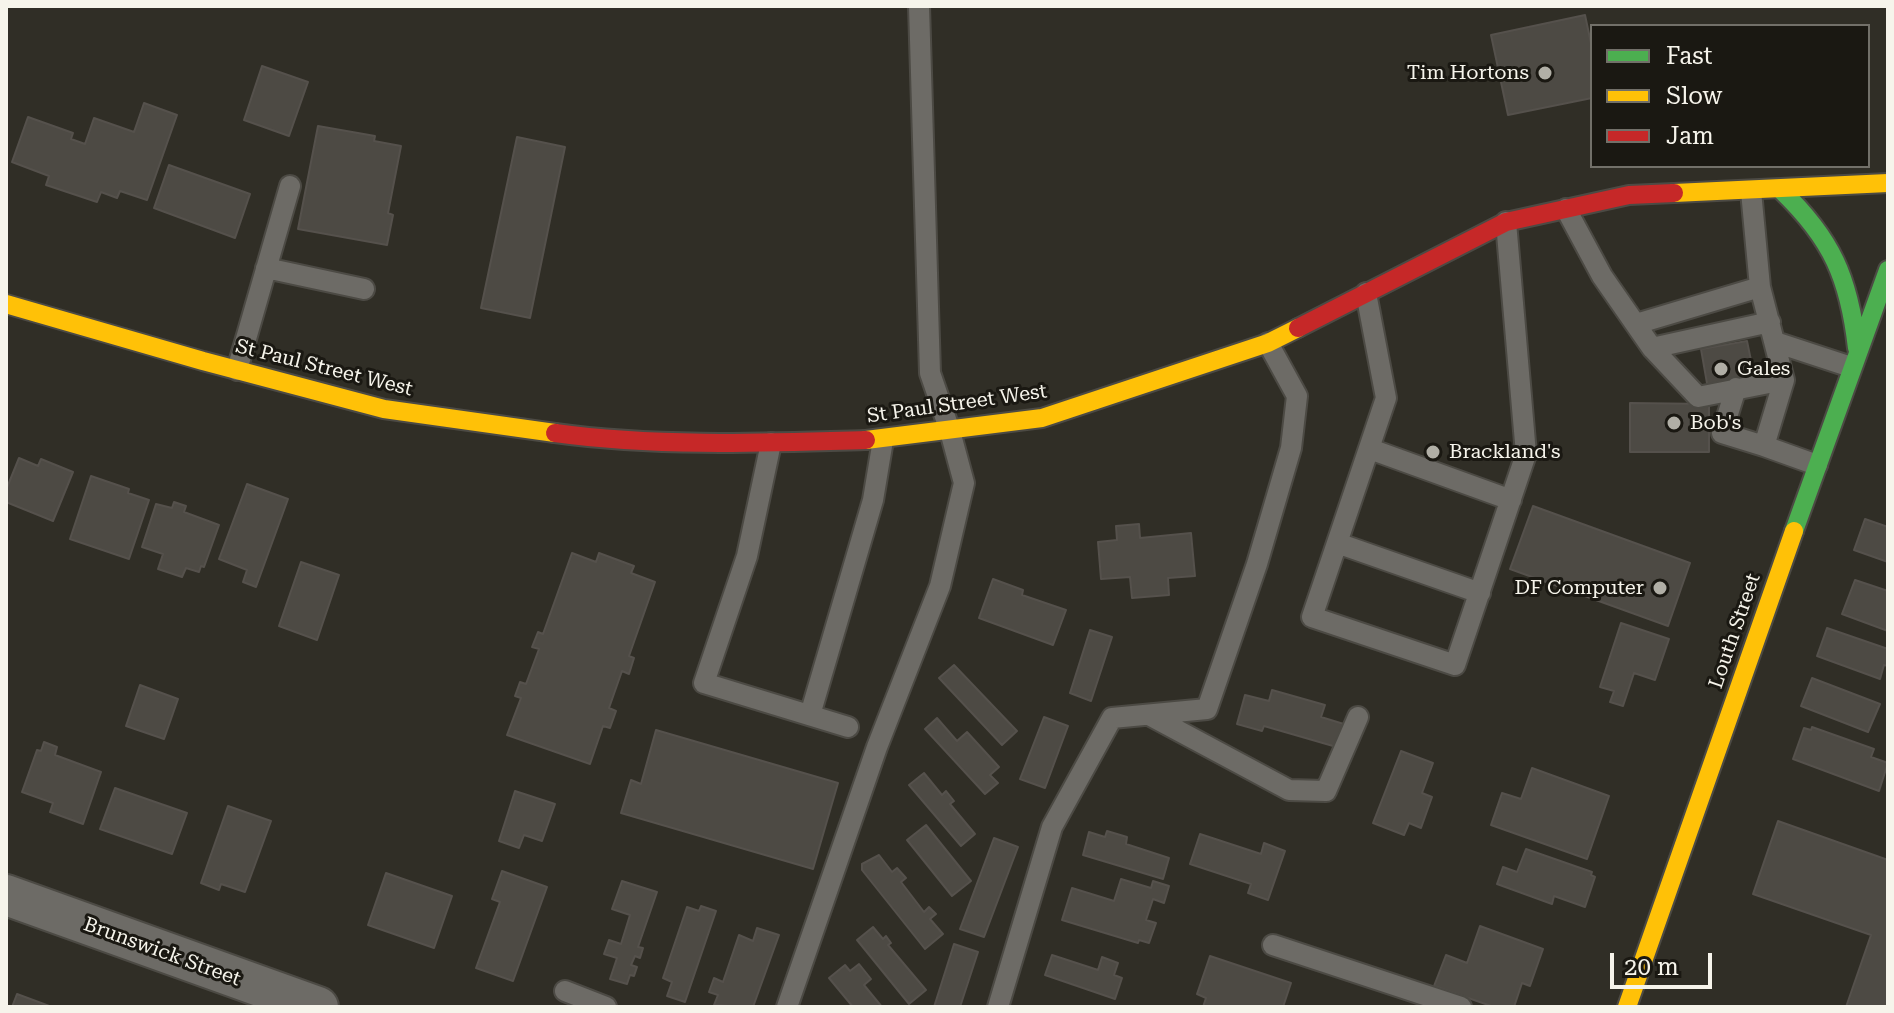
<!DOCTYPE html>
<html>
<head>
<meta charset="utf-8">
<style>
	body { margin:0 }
	#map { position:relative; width:1894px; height:1013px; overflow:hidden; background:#302e26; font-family:"Roboto Serif",serif }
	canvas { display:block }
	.frame { position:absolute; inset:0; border:8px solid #f6f4eb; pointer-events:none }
	.legend { position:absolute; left:1590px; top:24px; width:280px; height:144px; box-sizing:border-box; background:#1a1812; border:2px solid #727069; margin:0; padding:10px 14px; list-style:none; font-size:24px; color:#f6f4eb }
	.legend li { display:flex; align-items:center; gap:16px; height:40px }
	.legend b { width:40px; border:2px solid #727069 }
	.scale { position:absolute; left:1610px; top:953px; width:102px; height:36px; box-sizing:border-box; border:4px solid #f6f4eb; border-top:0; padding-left:10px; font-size:24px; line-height:28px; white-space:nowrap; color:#f6f4eb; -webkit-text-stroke:6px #1a1812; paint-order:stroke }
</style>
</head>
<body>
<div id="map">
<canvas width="1894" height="1013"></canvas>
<div class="frame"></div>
<ul class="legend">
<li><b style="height:10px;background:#4caf50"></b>Fast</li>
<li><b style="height:10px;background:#ffc107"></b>Slow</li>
<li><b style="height:10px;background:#c62828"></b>Jam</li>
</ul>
<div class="scale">20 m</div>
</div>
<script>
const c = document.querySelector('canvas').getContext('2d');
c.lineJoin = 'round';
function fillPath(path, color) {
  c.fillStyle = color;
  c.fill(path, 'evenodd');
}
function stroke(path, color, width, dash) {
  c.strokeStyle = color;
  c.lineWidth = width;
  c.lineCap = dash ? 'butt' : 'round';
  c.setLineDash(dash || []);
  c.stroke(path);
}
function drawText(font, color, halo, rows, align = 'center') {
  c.font = font + ' "Roboto Serif",serif';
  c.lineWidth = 6;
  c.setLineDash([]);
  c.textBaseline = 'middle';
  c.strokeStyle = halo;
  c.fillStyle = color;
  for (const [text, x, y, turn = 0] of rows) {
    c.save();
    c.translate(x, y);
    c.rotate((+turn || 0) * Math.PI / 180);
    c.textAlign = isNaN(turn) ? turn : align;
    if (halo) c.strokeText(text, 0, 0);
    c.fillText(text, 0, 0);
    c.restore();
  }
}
const building = new Path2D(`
	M1585,15L1592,48V98L1508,115L1491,35Z
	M262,66L308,82L289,136L244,120Z
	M144,103L177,115L147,200L120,191L117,198L101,192L97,202L46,185L49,176L12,162L28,117L73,133L71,139L85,144L94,118L134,132Z
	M318,126L375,136L374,141L401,146L388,213L393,215L387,245L298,229Z
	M517,137L565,147L530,318L481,308Z
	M169,165L250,194L235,238L154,208Z
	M1747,341L1755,380L1708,389L1701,349Z
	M1630,403L1709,404V452H1630Z
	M19,458L38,466L41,459L73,472L53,521L6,502V490Z
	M91,476L129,489L128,493L149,500L129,559L70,539Z
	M247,484L288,499L256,587L243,582L247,570L219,559Z
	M174,502L186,506L184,512L219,525L204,567L201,566L199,572L186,568L182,577L158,569L163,554L142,547L156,504L172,508Z
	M1533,506L1690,563L1668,626L1510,569Z
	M1865,519L1888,527V562L1854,550Z
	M1139,524L1140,538L1191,533L1195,576L1168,578L1169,595L1132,598L1130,577L1101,579L1098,542L1117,540L1116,526Z
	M572,553L596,562L599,553L634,566L631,573L655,582L629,656L634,658L629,674L622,671L609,708L616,711L610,728L603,726L590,764L507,735L521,698L515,696L520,682L526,684L539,649L532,647L538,632L543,634Z
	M301,562L339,575L317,640L279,626Z
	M993,579L1023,590L1022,595L1066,610L1053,645L979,618Z
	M1855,580L1888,591V631L1842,614Z
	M1621,623L1669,639L1655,680L1634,673L1623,706L1610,702L1614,691L1600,687Z
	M1827,628L1888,649V666L1884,665L1880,679L1817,656Z
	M1090,630L1112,637L1091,701L1070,693Z
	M954,665L1017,731L1002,745L939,678Z
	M1812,678L1880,704L1868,732L1801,706Z
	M140,685L178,699L164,739L126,726Z
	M1272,690L1325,705L1321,717L1347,725L1340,748L1264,726L1262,731L1237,724L1245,695L1269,701Z
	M1044,717L1068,726L1045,788L1020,779Z
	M937,718L957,741L967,732L999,767L990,775L998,783L985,794L925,729Z
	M1812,727L1874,749L1871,757L1888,763L1879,791L1793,759L1804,728L1811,730Z
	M656,730L838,783L813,869L621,813L631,780L641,784Z
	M44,742L57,747L55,755L101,772L83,824L50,812L53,803L22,792L37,750L41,751Z
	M1401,751L1433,763L1422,793L1432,797L1421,828L1409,823L1404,835L1373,823Z
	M1532,768L1609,796L1587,859L1491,825L1502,793L1521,799Z
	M924,773L942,795L946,791L954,801L950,804L975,834L961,846L909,785Z
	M115,788L187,813L172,854L100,829Z
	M515,791L555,804L542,841L524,835L519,848L499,841Z
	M228,806L271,821L245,892L221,884L219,890L201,883Z
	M1778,821L1888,860V1007H1846L1871,935L1753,894Z
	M926,825L971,881L952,896L907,840Z
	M1107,831L1127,837L1126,844L1169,858L1163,879L1083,855L1089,832L1105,837Z
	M1200,834L1261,854L1264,843L1285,851L1268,900L1248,893L1251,884L1190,864Z
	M994,838L1018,847L984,937L960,929Z
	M1526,849L1592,872L1591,875L1595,877L1585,907L1554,896L1552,904L1497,884L1503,867L1517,872Z
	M879,855L892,872L897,868L906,878L901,882L924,912L929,907L936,914L930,919L943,934L925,949L862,870V864Z
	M502,871L547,887L513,981L476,968L500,902L492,899Z
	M386,873L452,896L434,948L368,925Z
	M1121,879L1151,888L1153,881L1169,886L1164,903L1153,899L1146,920L1156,923L1149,943L1139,940L1138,943L1062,920L1072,888L1114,901Z
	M622,881L657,892L638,947L643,948L640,958L635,956L631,965L637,967L634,976L630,975L627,984L610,979L617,958L604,954L609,940L621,944L630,915L612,909Z
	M701,906L716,911L685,1002L667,996L672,982L663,978L687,907L699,911Z
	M1480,926L1543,949L1530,986L1522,983L1514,1007H1494L1434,986L1446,955L1467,963Z
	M873,927L883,939L886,936L891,943L888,945L926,990L909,1004L857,940Z
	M757,928L779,935L753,1007L714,1005L718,995L709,992L714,978L723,982L739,935L753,941Z
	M954,944L978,952L960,1007H934Z
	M1052,955L1098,970L1102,957L1118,963L1114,975L1122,978L1115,999L1045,975Z
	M1210,956L1291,983L1283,1007H1203L1206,998L1197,994Z
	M859,964L871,979L864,985L882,1007H853L829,978L845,965L850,971Z
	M17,994L52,1007H12Z`);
const lane = new Path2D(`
	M1751,191L1760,287L1784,380L1764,446L1817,465
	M1566,209L1602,276L1652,348L1770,322
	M266,268L364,289
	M1366,293L1386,398L1312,617L1455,665L1526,454L1506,222
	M1636,324L1760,287
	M1775,342L1851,367
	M1652,348L1698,397L1784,380
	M237,370L290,186
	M1736,388L1722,433L1764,446
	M771,443L747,556L704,683L848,727
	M1370,449L1511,500
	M1337,543L1480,593
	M810,715L873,500L883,440
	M1149,715L1289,790L1326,791L1358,717
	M1273,945L1461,1007
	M565,991L606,1007
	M787,1007L877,747L940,586L964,483L950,431L930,373L919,6
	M998,1007L1052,827L1112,718L1207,709L1257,564L1291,448L1297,396L1268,343`);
const street = new Path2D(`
	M6,895L318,1007`);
const fast = new Path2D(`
	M1781,190C1832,239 1849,278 1857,348
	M1794,531L1888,270`);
const slow = new Path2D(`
	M1674,193L1888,183
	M6,304L203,361L384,409L555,433
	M866,440L1042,418L1268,343L1298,328
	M1627,1007L1794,531`);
const jam = new Path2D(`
	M1298,328L1506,222L1629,195L1674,193
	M555,433C657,447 763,443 866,440`);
const markers = [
	[1545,73,8,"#b1afa6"],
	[1721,369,8,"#b1afa6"],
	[1674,423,8,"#b1afa6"],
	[1433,452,8,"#b1afa6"],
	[1660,588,8,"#b1afa6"]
];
const poiNames = [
	["Tim Hortons",1529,73,"right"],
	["Gales",1737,369],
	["Bob's",1690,423],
	["Brackland's",1449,452],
	["DF Computer",1644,588,"right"]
];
const streetNames = [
	["St Paul Street West",324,368,14],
	["St Paul Street West",957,404,-8],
	["Louth Street",1735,631,-71],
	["Brunswick Street",162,952,20]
];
fillPath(building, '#4d4a44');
stroke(building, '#55514c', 2);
stroke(lane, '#4c4a44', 24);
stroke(street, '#4c4a44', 44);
stroke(fast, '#4c4a44', 22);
stroke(slow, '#4c4a44', 22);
stroke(jam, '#4c4a44', 22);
stroke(lane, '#6d6b66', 20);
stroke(street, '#6d6b66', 40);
stroke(fast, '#4caf50', 18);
stroke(slow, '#ffc107', 18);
stroke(jam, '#c62828', 18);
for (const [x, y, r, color] of markers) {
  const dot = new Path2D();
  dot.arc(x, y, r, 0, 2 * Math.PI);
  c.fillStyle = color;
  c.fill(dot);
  stroke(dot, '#1a1812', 3);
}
drawText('20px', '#f6f4eb', '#1a1812', poiNames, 'left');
drawText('20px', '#f6f4eb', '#1a1812', streetNames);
</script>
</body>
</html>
